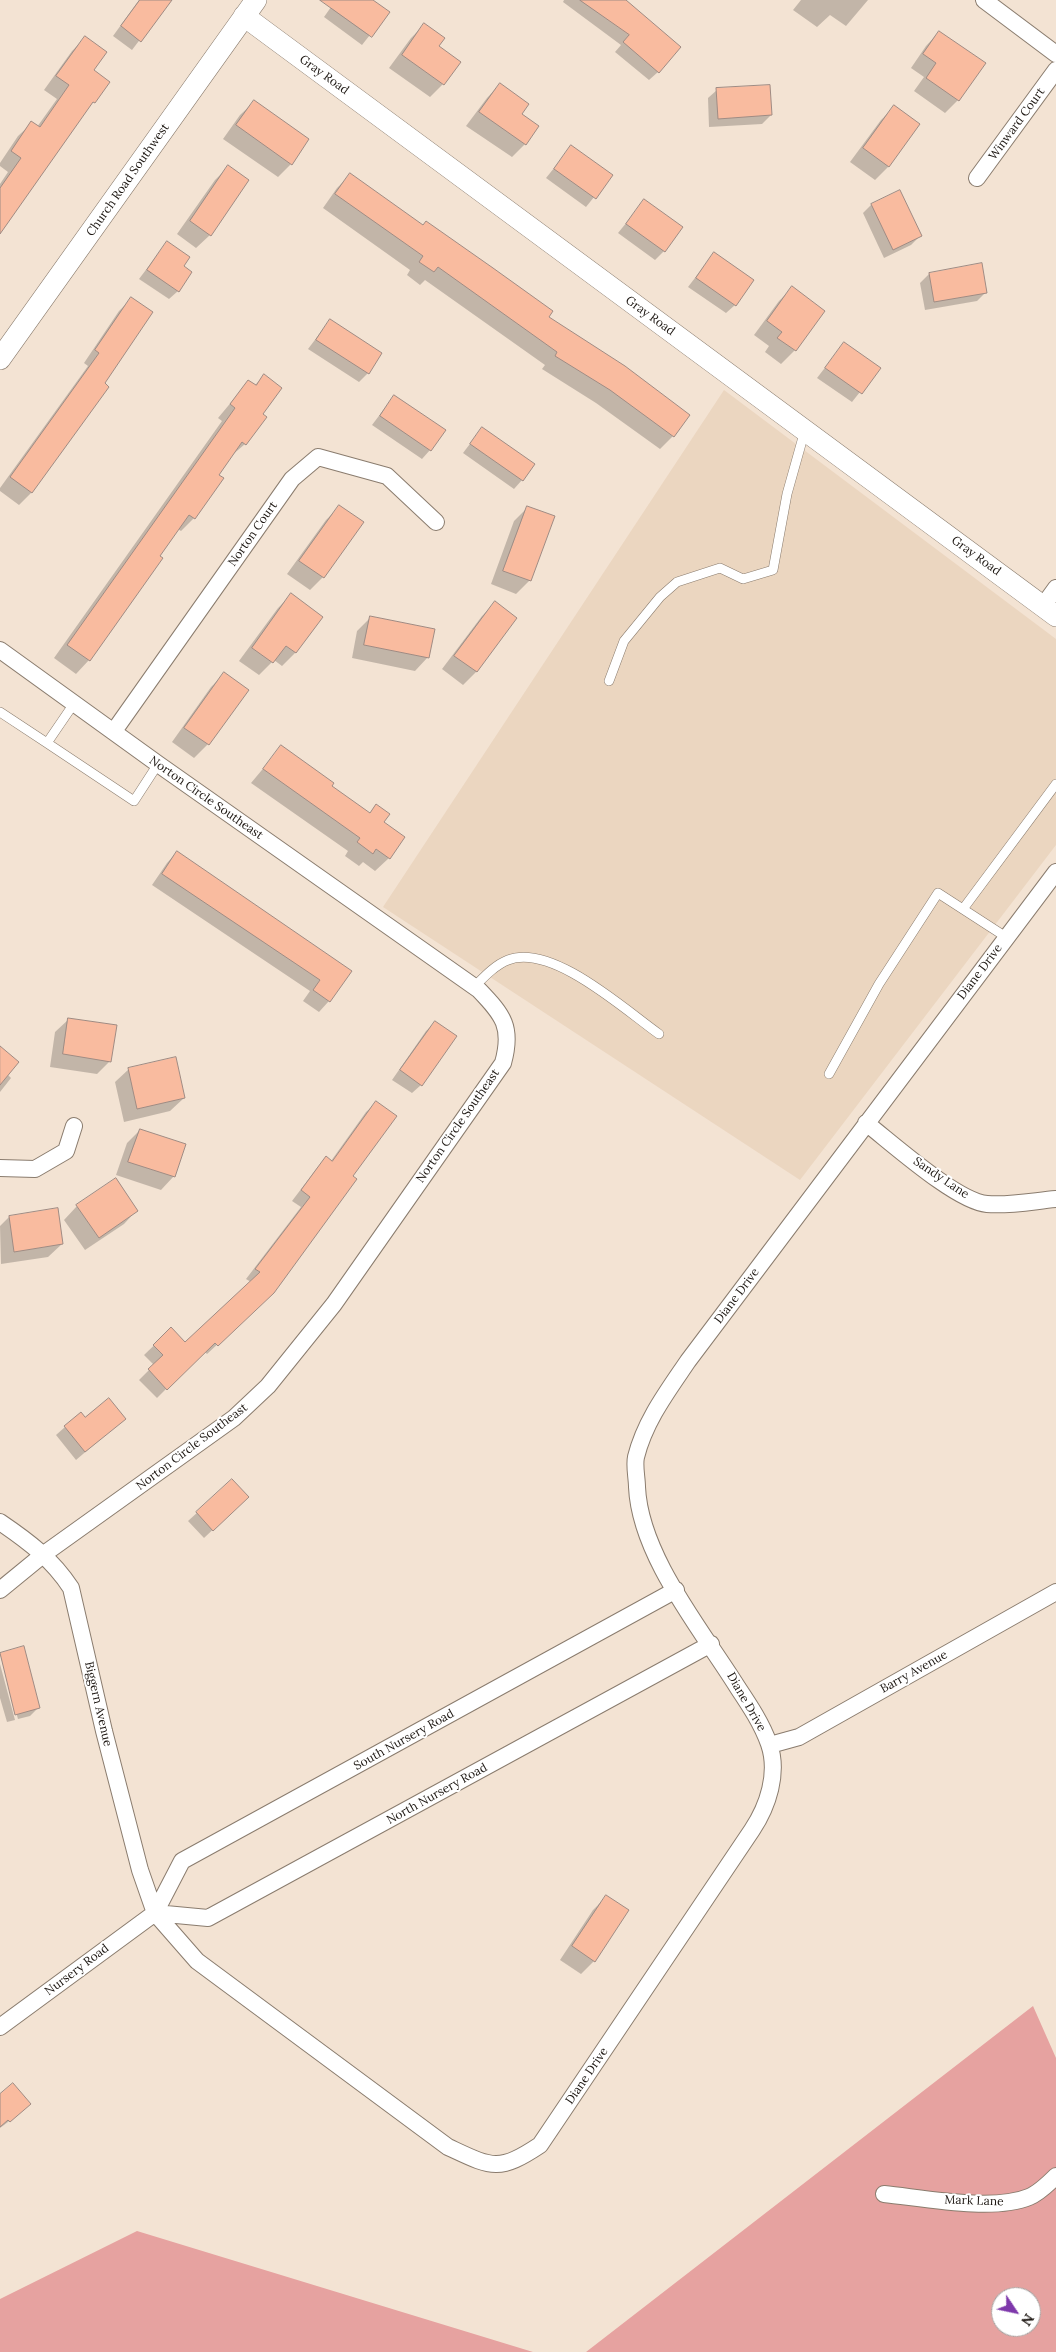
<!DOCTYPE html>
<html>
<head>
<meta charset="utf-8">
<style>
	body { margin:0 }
	#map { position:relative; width:1056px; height:2352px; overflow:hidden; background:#f3e3d3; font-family:Lora,serif }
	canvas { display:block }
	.north { position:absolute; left:991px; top:2287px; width:50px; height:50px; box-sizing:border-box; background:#fff; border:1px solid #a4a2a0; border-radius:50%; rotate:124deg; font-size:14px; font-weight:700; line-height:20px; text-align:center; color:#1c1611 }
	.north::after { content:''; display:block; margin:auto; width:18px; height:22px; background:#7e38ab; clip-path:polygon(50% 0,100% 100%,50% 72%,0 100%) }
</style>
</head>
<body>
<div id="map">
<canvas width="1056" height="2352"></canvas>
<div class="north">N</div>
</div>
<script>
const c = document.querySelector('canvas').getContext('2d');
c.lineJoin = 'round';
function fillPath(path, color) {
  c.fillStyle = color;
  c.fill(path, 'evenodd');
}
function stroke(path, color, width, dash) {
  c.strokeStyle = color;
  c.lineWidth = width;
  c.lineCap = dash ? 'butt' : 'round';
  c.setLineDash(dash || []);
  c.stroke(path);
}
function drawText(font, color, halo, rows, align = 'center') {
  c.font = font + ' Lora,serif';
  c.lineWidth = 4;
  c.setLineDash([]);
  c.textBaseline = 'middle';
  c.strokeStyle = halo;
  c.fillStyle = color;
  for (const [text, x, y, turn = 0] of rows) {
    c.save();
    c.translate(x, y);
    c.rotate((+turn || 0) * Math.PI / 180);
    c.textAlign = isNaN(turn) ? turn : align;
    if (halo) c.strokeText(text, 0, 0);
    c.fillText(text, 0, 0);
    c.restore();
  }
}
const built = new Path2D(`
	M724,390L1056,639V845L800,1180L383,907Z`);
const forest = new Path2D(`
	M1033,2006L1056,2058V2352H586ZM1001,2297H1031V2327H1001Z
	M137,2231L533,2352H0V2299Z`);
const shadow = new Path2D(`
	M139,0H170L132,50L113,36Z
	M336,0H371L388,12L362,45L324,17Z
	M564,0H624L658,72L649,80L615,52L621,45L563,2Z
	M801,0H868L846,26L830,15L817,27L793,10Z
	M424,25L438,46L443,84L430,97L389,68L411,38Z
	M939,32L958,100L945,113L914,91L924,77L911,68L926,46Z
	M85,38L92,70L109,82L86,111L0,233V184L8,172L0,166V163L18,136L32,123L37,127L57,99L44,90L72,51Z
	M500,84L525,144L512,157L466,126L487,98Z
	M717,90L771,115L762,124L709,127L708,98Z
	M254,102L291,164L278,177L223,139L240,115Z
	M894,107L919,124L888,167L875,180L850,162L881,120Z
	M571,147L611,176L586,207L546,178Z
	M228,167L210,235L196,248L177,234L215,180Z
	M350,175L547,317L673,436L660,449L596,403L542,369L545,365L425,280L420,285L407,275L410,270L323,208L337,188Z
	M644,201L664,251L655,260L618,233Z
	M871,205L920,236L911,245L884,258L863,213Z
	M167,242L182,267L178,291L169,299L139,279Z
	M714,253L735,305L726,313L688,287Z
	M981,265L986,292L977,301L925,310L920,283L929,274Z
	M792,288L824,311L795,350L781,364L765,352L769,346L754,335L779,301Z
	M131,299L103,384L108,387L31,493L19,505L0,491V488L88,366L84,363L119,311Z
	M330,320L368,373L359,382L308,349Z
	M844,343L879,368L852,402L817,378Z
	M264,376L261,414L245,444L231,456L217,475L194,518L181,531L178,529L89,660L76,674L54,658L222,421L218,418L248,382L254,386Z
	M394,396L430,450L422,459L372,425Z
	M482,428L522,480L514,489L463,453Z
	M339,507L323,577L310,590L287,574L326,520Z
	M528,507L530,580L516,594L491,584L514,521Z
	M291,595L321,617L295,653L282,666L274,660L259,675L239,661L278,608Z
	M495,603L516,618L476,672L463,685L442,669L482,616Z
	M371,617L428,657L415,671L352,658L357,631Z
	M224,674L247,690L208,744L194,758L172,742L211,687Z
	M282,746L330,786L369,814L376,806L382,822L403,838L389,858L375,871L363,862L359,866L345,856L348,851L251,783Z
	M177,852L350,971L329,1001L319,1012L303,1001L310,991L152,885L167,863Z
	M69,1019L110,1061L97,1074L50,1067L55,1032Z
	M435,1023L421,1085L412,1093L392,1080L426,1031Z
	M0,1049L7,1074L11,1078L0,1092Z
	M129,1069L184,1098L170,1111L124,1122L115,1082Z
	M376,1103L262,1303L207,1354L204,1351L157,1398L139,1380L154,1365L144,1355L171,1329L185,1344L251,1282L246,1279L301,1207L292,1201L317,1168L327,1158L331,1161L366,1112Z
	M140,1130L174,1176L161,1190L116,1175L127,1143Z
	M77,1206L137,1210L124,1224L85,1250L64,1220Z
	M9,1217L62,1244L48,1257L1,1264L0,1226Z
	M124,1419L76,1460L56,1435L65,1427Z
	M232,1481L238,1506L204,1538L188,1521Z
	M23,1648L39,1707L30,1716L18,1719L0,1654Z
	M0,1664L15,1720L7,1722L0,1698Z
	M606,1897L594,1961L581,1974L560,1960L593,1910Z
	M0,2096L20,2113L0,2128Z`);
const building = new Path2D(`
	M140,0H172L141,42L121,26Z
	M320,0H373L390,12L372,37Z
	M580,0H626L681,47L659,73L623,42L629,35Z
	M424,23L445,38L439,46L461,62L444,85L402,55Z
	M939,31L986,63L959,101L926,78L936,63L923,54Z
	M85,36L107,52L94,70L110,82L95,103L93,102L0,234V188L21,158L11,151L31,121L40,127L69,85L56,76Z
	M500,83L529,104L522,114L539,126L526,145L479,112Z
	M770,85L772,115L718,119L716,88Z
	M254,100L309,139L292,165L236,125Z
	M894,105L920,124L889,167L863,148Z
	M571,145L613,175L596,199L554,169Z
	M228,165L249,180L211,236L190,221Z
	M350,173L423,225L426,221L493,268L553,311L549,317L625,366L690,415L674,437L610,390L555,356L557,352L438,267L434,272L419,262L423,256L335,194Z
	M900,190L922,236L893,250L871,204Z
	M644,199L683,227L665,252L626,224Z
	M167,241L190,257L184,266L192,272L179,292L147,270Z
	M714,252L754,280L736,306L696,278Z
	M982,263L987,293L934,302L929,273Z
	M792,286L825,311L796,351L777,338L782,332L767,321Z
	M131,297L153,312L105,383L109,387L32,493L10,477L99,353L95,350Z
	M330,319L382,353L369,374L316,340Z
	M844,342L881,368L862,394L825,368Z
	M264,374L282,388L263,414L267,417L246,445L242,442L219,475L224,478L195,519L189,515L160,556L163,558L90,661L67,645L235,408L230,404L248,380L256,385Z
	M394,395L446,430L431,451L380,416Z
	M482,427L535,464L523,481L470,444Z
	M339,505L364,522L324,578L299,561Z
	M527,506L555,516L531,581L503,571Z
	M291,593L323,617L296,653L286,646L273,663L252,648Z
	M495,601L517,618L477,672L454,656Z
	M370,616L435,629L429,658L364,645Z
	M224,672L249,690L209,745L184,728Z
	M281,745L334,783L332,786L370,813L376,804L390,814L384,822L405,837L390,859L376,849L373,854L357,842L360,838L263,769Z
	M177,851L352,971L330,1002L313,990L320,980L162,874Z
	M68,1018L117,1025L111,1062L63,1054Z
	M435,1021L457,1036L422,1086L400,1070Z
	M0,1046L19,1062L0,1085Z
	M176,1057L185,1098L137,1109L128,1068Z
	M376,1101L397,1116L353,1176L357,1179L274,1293L218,1346L215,1343L167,1390L148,1369L163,1355L153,1345L171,1327L185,1342L260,1272L255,1269L310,1197L301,1190L326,1156L332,1161Z
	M140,1129L186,1144L175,1177L128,1162Z
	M116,1178L138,1211L99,1238L76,1205Z
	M58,1208L63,1244L14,1252L9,1216Z
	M109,1398L126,1419L85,1452L64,1426L81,1412L85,1417Z
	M232,1479L249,1497L213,1531L196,1512Z
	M24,1646L40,1708L15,1715L0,1653Z
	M606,1895L629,1910L595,1962L572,1946Z
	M13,2083L31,2104L10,2122L8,2120L0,2127V2094Z`);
const service = new Path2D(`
	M609,681L624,641L660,597L677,582L720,568L743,579L773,570L787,494L805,430
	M0,712L47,743L75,702
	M47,743L134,801L158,764
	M963,909L1056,784
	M474,987C484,977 495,965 508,960C552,943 625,1010 659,1034
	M829,1074L879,984L938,893L1006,937`);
const minor = new Path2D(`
	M984,0L1056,54
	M977,178L1056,70
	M1043,606L1056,588
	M0,650L158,764L479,990C503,1015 513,1027 503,1063L334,1304L268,1386L234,1418L44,1554L0,1590
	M114,731L292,479L318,457L387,476L436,522
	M866,1123C892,1143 956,1201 987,1204C1009,1206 1034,1201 1056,1199
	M0,1168L35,1169L66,1151L74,1126
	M0,1522C28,1541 52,1559 71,1588L104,1731L140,1870L155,1913L197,1961L448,2147C491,2167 498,2173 540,2145L752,1830C768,1806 779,1773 769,1744C762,1724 750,1706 738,1688C702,1630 640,1556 637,1487C637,1478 634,1466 636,1457C645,1421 667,1392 688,1361L1056,872
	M770,1745L799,1737L1056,1592
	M155,1913L208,1918L711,1644
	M0,2027L155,1913L182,1861L676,1590
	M884,2194C923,2198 993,2212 1029,2197C1039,2193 1049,2183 1056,2176`);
const tertiary = new Path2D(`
	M244,16L1056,616
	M0,359L256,0`);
const streetNames = [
	["Gray Road",324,75,36],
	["Winward Court",1017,124,-54],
	["Church Road Southwest",128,180,-55],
	["Gray Road",650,316,36],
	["Norton Court",253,534,-55],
	["Gray Road",976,556,36],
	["Norton Circle Southeast",206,798,35],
	["Diane Drive",980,972,-53],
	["Norton Circle Southeast",458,1126,-55],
	["Sandy Lane",941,1178,34],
	["Diane Drive",737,1296,-53],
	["Norton Circle Southeast",192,1447,-37],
	["Barry Avenue",914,1672,-29],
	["Diane Drive",746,1702,60],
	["Biggern Avenue",98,1704,77],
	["South Nursery Road",404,1740,-29],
	["North Nursery Road",437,1794,-29],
	["Nursery Road",77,1970,-37],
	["Diane Drive",587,2076,-56],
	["Mark Lane",974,2201,2]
];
fillPath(built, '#ebd6c0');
fillPath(forest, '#e6a2a0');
fillPath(shadow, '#0003');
fillPath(building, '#f9bb9f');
stroke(building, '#9f8b83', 1);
stroke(service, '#8a7c6e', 10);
stroke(minor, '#8a7c6e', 18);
stroke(tertiary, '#8a7c6e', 22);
stroke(service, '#fff', 9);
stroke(minor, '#fff', 16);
stroke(tertiary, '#fff', 21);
drawText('12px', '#1c1611', '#fff', streetNames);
</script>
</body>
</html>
